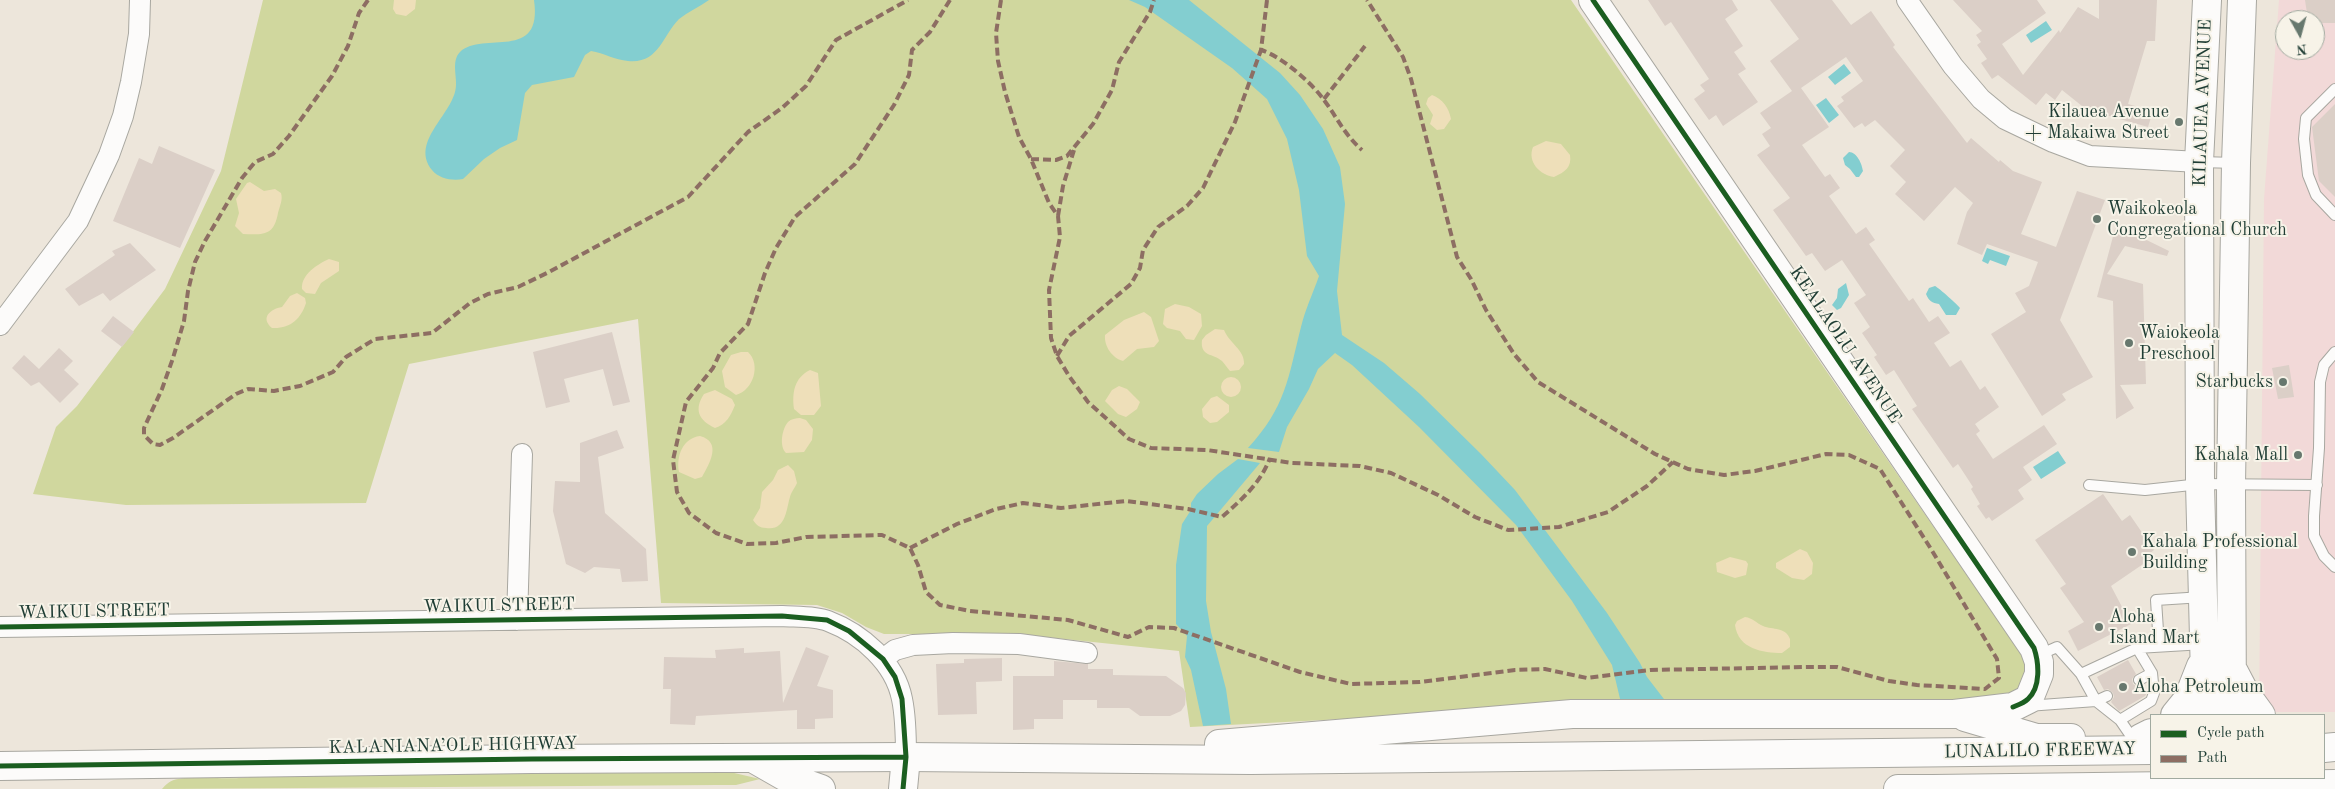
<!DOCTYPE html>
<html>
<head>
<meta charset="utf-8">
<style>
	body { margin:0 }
	#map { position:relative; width:2335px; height:789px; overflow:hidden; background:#ede6db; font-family:"Old Standard TT",serif }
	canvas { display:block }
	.legend { position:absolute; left:2150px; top:714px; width:175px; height:65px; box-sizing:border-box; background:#f7f3e8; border:1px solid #a1aaa0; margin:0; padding:6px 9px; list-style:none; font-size:15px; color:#1f3d34 }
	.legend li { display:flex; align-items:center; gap:10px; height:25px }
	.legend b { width:25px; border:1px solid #a1aaa0 }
	.north { position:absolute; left:2275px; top:10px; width:50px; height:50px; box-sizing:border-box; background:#f7f3e8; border:1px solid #a1aaa0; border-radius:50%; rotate:173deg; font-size:14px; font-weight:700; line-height:20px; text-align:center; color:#1f3d34 }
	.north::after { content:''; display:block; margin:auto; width:18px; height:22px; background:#67786e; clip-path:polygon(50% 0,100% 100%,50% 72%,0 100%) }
</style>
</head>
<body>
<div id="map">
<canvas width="2335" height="789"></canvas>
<ul class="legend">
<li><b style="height:6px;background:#1b5e20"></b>Cycle path</li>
<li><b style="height:6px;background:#8d6e63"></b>Path</li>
</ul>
<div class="north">N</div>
</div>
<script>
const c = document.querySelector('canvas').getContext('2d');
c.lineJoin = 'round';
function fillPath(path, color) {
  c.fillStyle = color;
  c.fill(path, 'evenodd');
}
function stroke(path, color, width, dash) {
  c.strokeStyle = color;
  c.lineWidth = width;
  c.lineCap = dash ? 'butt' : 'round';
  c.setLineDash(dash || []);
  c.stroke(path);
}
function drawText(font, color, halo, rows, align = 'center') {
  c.font = font + ' "Old Standard TT",serif';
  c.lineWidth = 4;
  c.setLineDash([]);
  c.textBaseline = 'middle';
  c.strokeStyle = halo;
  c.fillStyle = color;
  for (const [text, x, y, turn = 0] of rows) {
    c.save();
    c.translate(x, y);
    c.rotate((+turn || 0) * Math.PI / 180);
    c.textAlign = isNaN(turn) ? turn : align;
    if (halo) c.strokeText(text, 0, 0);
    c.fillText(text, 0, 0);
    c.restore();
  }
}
const built = new Path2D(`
	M2279,0H2335V712H2259L2264,199ZM2285,20H2315V50H2285Z`);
const green = new Path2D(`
	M263,0H1571L2030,667L2023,687L1988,703L1420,715L1190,727L1179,651L1016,634H884L866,627L842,613L817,605L661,603L638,319L409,364L366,503L126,505L33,494L56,427L77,406L165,289L221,171Z
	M635,770L730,772L760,779L736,785H717L162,789C166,784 171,780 178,779C201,774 228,782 254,776Z`);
const sand = new Path2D(`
	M394,0H416L415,9L406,16L396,14L393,9Z
	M1432,95C1443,99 1449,108 1451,119L1444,129L1437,130L1430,124L1433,115L1426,104L1428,98Z
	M1546,141L1561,144L1570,155C1572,167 1565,172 1554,177C1540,175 1527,162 1533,147Z
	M250,182L264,191L275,189L281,193C283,200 280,205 278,213C274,235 265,235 243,234L235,226L239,213L236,199L247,183Z
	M329,259L339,262V271L321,283L315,294L306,293L302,289C301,274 318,264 329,259Z
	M297,293L305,298L306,303C301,319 290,329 272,328C260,318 270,309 282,307L290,296Z
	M1175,304L1189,307L1201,314L1202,326L1194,340L1186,339L1180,331L1167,328L1163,324L1165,309Z
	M1144,312L1151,317L1159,341L1154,347L1137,349L1123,361C1112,358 1104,346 1105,335L1124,320Z
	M1215,329L1224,330C1229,343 1245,350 1244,364L1239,370L1230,371C1227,368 1225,364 1222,361C1213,353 1200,357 1202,340L1206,335Z
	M741,352H748C761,364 754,390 736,395L725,387L722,371L731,355Z
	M810,370L818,373L821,406L814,415H801L794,409C792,393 794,378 810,370Z
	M1221 387a10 10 0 1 1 20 0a10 10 0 1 1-20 0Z
	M1119,386L1127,389L1140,402L1137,409L1126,417L1118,414L1105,401L1112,390Z
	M715,390L732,399L735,405C731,415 726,425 715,428C698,420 694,409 704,394Z
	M1217,396L1229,405V412L1217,422L1210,423L1203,417L1202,409L1211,398Z
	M800,418L806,420L813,429L812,440L804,452L786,453C779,446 782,429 788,422C791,419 796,418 800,418Z
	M700,436C722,442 710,463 702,477L695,479L679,472C676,456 683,438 700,436Z
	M788,465L794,471L797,483C795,488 791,492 790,497C786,510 786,531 766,528C760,528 756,525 753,520L760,508L762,492L773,480L778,470Z
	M1800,549L1807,552L1813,563L1812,574L1804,580L1792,578L1776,568V563Z
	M1730,557L1746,561L1748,564L1746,575L1735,578L1717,572L1716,563Z
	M1745,617C1753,618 1756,623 1763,626C1773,630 1786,627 1790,639V647L1782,653C1763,653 1738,649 1735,625L1737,621Z`);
const water = new Path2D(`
	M534,0H709C699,7 688,12 679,19C662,36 659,64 628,61C615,60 604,53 591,51L585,55L574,77L532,85L525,93L517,140L500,148L484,159L463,179C453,181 439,179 432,170C411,143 448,118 455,92C459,80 450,62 460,52C483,30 543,63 534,0Z
	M1129,0H1189L1280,73L1300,95L1323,129L1340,167L1345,204L1337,291L1342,335L1384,363L1420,394L1481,454L1515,490L1607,613L1640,663L1647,677L1667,703H1621L1612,665L1572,601L1516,525L1419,427L1352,365L1335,353L1318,369L1309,389L1287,427L1279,452L1248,448C1286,407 1288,378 1301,327C1305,310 1313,293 1319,276L1307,256L1299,190L1287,139L1267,99L1232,68L1145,7Z
	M2046,21L2052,30L2031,43L2026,35Z
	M1844,64L1851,73L1835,85L1828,77Z
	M1826,98L1839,115L1829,123L1816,105Z
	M1849,152C1857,152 1862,164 1863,171L1859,177H1856L1850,169L1845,165L1843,158Z
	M1987,248L2010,256L2006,266L1990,260L1988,264L1982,261Z
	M1846,283L1849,295L1841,308L1837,310L1832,305L1837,298L1838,289Z
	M1935,286C1939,288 1958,305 1960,308L1956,315H1946L1939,304C1932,303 1929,301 1926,294L1929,288Z
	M2058,451L2066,463L2041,479L2033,467Z
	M1238,459L1260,463L1207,526L1206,601L1211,632L1226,689L1231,724L1203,726L1191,670L1185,657L1187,636L1176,624V565L1182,524L1191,510V503L1197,494L1218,474Z`);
const building = new Path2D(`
	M1648,0H1732L1738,10L1725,19L1743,46L1734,52L1746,69L1738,74L1758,102L1723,126L1716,115L1709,120L1694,99L1705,91L1700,85L1709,79L1671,22L1665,26Z
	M1770,0H1832L1851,25L1871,11L1895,45L1893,47L1967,143L1971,138L1999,162L2000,160L2013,171L2042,182L2021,234L2056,247L2077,191L2105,200L2060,320L2093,377L2062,394L2066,400L2042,416L1991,334L2026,312L2015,293L2029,286L2038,262L1987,244L1982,255L1957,244L1967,212L1973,203L1955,187L1924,221L1895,194L1906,182L1890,166L1905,150L1875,120L1865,127L1862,123L1854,128L1837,106L1844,101L1841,97L1863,81L1846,57L1801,88L1829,127L1802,145L1825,177L1830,174L1840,188L1829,196L1856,234L1866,227L1875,240L1869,244L1909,301L1913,298L1929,322L1938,316L1950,333L1934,343L1950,367L1961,360L1980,390L1985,386L1999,407L1975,424L1980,431L1976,434L1993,459L2044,425L2057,444L2023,467L2032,480L2018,490L2024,499L1992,521L1989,517L1986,519L1977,506L1980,504L1971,489L1973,487L1958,464L1953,468L1912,409L1917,406L1894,370L1886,375L1874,357L1877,355L1862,333L1870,327L1854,303L1866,295L1842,260L1825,271L1812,253L1806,256L1773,210L1790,198L1757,155L1770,146L1762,134L1771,128L1760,113L1792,91L1770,61L1799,39Z
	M1953,0H2037L2046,13L2002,44L2023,75L2059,30L2060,33L2078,7L2099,19V0H2157L2155,41H2147L2128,104L2153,111L2148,127L2081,108L2082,106L2062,90L2055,100L2046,93L2036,105L1998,75L1992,79L1981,63L1987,59L1977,45L1981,42L1976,35L1982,31Z
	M2305,0H2335V23H2315V20H2308Z
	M2335,104V197L2319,181L2312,127Z
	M159,146L215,170L180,248L113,221L139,158L152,164Z
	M2116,225L2169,251L2167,256L2125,246L2107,274L2143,284L2146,384L2120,385L2134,408L2116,419L2113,301L2097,297Z
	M130,243L156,270L110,301L103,293L79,306L65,289L115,255L112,251Z
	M113,316L134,332L122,347L101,331Z
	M612,332L630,402L613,406L603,369L564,379L570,402L546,408L533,352Z
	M59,348L73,361L64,370L79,384L60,403L39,382L31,386L12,368L24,355L39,369Z
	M2289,365L2294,397L2278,399L2272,368Z
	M617,430L624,448L598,457L605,513L646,549L648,581L622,582L620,569L594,567L585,573L566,564L553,511L555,481L580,482V443Z
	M2103,494L2122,521L2130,515L2154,550L2149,554L2152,558L2111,586L2131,624L2078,651L2068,631L2084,622L2060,588L2066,584L2035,540Z
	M806,647L829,656L817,686L833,690V718L815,719V729H797V710L696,716L695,725L670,724L671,689H663L664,657L716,658L715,650L744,648V653L780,651L783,703Z
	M1002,658V681L976,682L977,714L938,715L936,664L964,663V659Z
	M2128,660L2136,674L2132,679L2133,684L2138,687L2142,686L2147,693L2145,696L2119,711L2111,702L2114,697L2113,693L2108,689L2104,690L2097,677Z
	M1054,661L1088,664V669H1113V675L1166,676L1183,688L1186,693L1185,705L1181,711L1170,716H1140L1129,708H1097V700H1063V719H1034V729L1013,730V676H1054Z`);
const lane = new Path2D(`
	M2335,89L2306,118L2304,139L2308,175L2316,195L2335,215
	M2200,162L2236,163
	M2335,352L2324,365L2320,382L2319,448L2314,516V536L2324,556L2335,567
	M2089,485L2145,490L2200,484L2317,485
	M2159,646L2156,600L2203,597
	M2137,648L2204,644
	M2037,656L2057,647L2081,674
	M2027,706L2096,701L2107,696
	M2120,720L2096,701L2081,674L2137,648L2152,673L2139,680
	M2133,739L2120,720L2151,701L2154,693L2152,673`);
const street = new Path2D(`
	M1907,0L1953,66L1981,99L2005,119L2053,142L2090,156L2199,162
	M0,325L78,221L109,155L123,116L131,82L139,34L140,0
	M517,620L522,454
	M0,627L782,616C797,617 815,616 828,621C862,634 895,663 902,699C906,718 906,738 906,757
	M883,659L895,650L913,645L953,643L1019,644L1087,653`);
const secondary = new Path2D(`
	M1593,0L2034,648L2039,662V674L2029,699L2013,707L1954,714
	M2234,672L2245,693L2261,715
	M2175,715L2188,699L2201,666
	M2206,715L2200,484L2199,162L2207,0
	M2232,715L2231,485L2236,163L2242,0
	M1965,717L2036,738H2071
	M2141,738L2151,733
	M903,789L906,757`);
const highway = new Path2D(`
	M1219,744L1572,714H1954
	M2324,748L2335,747
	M756,760L784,776L821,789
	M0,766L532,759L906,757L1251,760L2151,750
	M1898,789H1933`);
const highwayBridge = new Path2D(`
	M1933,789L2335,784`);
const quiet = new Path2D(`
	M368,0L359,13L348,46L332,76L289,136L273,154L255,162L242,178L205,241L195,262L188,291L184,321L173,358L162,389L144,428V435L153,444L160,445L173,438L236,394L248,389L274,391L300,386L333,372L346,357L375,339L432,333L470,303L488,294L518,287L549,272L688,197L748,132L782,108L806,86L836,40L908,0
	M950,0L930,32L912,50L909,75L894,105L855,164L795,217L776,248L765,273L748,324L720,353L713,368L686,402L673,460L677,492L689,513L716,533L747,544L776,543L806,537L882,535L910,548L918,565L926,592L940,605L970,611L1068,620L1128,637L1149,627L1174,628L1300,672L1351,684L1420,682L1515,670L1545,669L1587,678L1650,670L1806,667H1837L1889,681L1917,685L1985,689L1999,678L1997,659L1931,549L1880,469L1849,455L1826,454L1755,471L1724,475L1688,469L1655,454L1538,382L1514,354L1486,310L1471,279L1457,257L1411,79L1403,57L1367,0
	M1001,0L996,33L998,61L1005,92L1019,137L1031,159L1049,203L1058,216L1060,237L1049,290L1051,338L1057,356L1069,376L1088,402L1129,439L1151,448L1207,450L1292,463L1360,466L1391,473L1438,495L1475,517L1508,530L1559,527L1608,512L1647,486L1673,462
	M1267,0L1261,50C1281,56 1312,83 1324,100C1338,119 1344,134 1362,150
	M1324,99L1365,46
	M1031,159L1056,160L1067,156L1093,124L1112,90L1119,62L1150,12L1154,0
	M1058,216L1063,186L1074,150
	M1057,356L1069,336L1131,284L1140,268L1143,250L1158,227L1187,206L1203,188L1235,122L1261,50
	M910,548L957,524L996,509L1023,503L1061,508L1126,501L1188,509L1222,517C1242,499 1260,484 1270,458`);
const cycleway = new Path2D(`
	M1593,0L2034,648C2039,663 2041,687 2028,699C2024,703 2018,705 2013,707
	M0,627L782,616L827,620L849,631L883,659L895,677L902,699L906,757L903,789
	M0,766L532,759L906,757`);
const markers = [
	[2179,122,5,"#67786e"],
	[2097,219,5,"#67786e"],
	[2129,343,5,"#67786e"],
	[2283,382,5,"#67786e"],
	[2298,455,5,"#67786e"],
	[2132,552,5,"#67786e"],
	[2099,627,5,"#67786e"],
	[2123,687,5,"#67786e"]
];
const streetNames = [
	["KILAUEA AVENUE",2203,103,-88],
	["KEALAOLU AVENUE",1845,345,56],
	["WAIKUI STREET",499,606,-1],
	["WAIKUI STREET",94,612,-1],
	["KALANIANA’OLE HIGHWAY",453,746,-1],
	["LUNALILO FREEWAY",2040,751,-1]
];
const poiNames = [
	["Kilauea Avenue",2169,112,"right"],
	["+ Makaiwa Street",2169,133,"right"],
	["Waikokeola",2107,209],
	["Congregational Church",2107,230],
	["Waiokeola",2139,333],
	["Preschool",2139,354],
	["Starbucks",2273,382,"right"],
	["Kahala Mall",2288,455,"right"],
	["Kahala Professional",2142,542],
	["Building",2142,563],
	["Aloha",2109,617],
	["Island Mart",2109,638],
	["Aloha Petroleum",2133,687]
];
fillPath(built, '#f2d9d8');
fillPath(green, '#d0d79e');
fillPath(sand, '#eedfb9');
fillPath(water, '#83ced0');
fillPath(building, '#dbcfc7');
stroke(lane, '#a8a7a0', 12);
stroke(street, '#a8a7a0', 22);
stroke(secondary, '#a8a7a0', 30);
stroke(highway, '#a8a7a0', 30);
stroke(lane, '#fcfbfa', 10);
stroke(street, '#fcfbfa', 20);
stroke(secondary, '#fcfbfa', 28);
stroke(highway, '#fcfbfa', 28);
stroke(highwayBridge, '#a8a7a0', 30, []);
stroke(highwayBridge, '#fcfbfa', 28);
stroke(quiet, '#8d6e63', 4, [8, 4]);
stroke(cycleway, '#1b5e20', 5);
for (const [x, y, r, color] of markers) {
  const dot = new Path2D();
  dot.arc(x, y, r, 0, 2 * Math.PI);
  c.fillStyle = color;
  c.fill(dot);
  stroke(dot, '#f7f3e8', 2);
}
drawText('18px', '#1f3d34', '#f7f3e8', streetNames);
drawText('18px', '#1f3d34', '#f7f3e8', poiNames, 'left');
</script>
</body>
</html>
